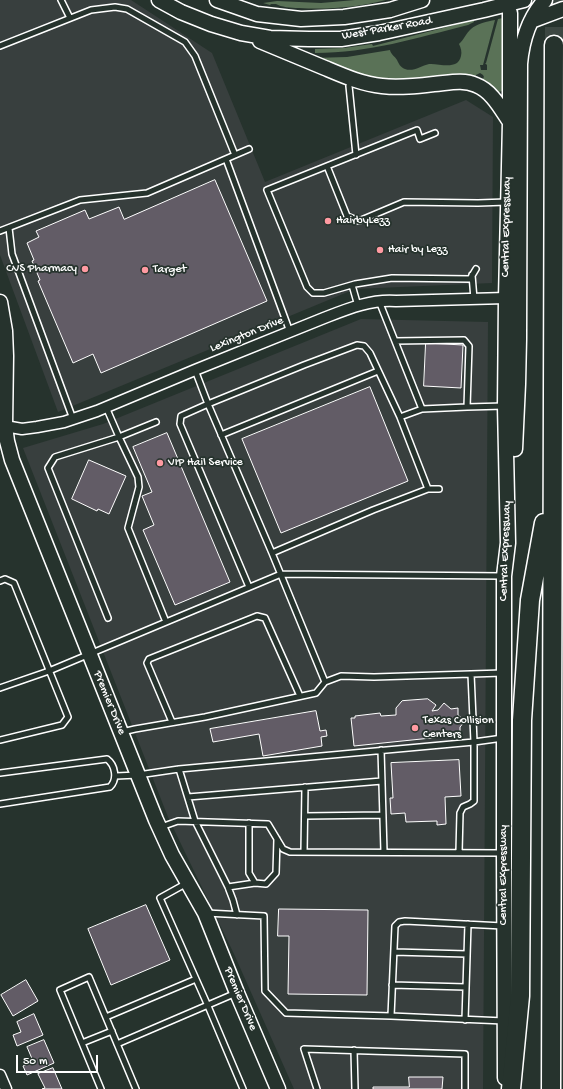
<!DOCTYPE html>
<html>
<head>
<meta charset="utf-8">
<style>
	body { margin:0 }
	#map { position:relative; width:563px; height:1089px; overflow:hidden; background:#26332d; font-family:"Gochi Hand",sans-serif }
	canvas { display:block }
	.scale { position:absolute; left:16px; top:1055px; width:82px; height:18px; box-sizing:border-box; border:2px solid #fff; border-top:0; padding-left:5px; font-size:12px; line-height:14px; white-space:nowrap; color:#fff; -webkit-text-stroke:3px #26332d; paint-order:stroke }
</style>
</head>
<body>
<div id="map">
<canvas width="563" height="1089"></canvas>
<div class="scale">50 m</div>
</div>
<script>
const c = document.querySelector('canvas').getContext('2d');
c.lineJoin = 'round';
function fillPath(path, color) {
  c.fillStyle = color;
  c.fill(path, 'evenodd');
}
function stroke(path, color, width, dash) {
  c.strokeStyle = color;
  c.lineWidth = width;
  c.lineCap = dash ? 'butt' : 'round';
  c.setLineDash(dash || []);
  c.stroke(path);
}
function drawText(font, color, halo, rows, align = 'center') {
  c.font = font + ' "Gochi Hand",sans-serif';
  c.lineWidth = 3.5;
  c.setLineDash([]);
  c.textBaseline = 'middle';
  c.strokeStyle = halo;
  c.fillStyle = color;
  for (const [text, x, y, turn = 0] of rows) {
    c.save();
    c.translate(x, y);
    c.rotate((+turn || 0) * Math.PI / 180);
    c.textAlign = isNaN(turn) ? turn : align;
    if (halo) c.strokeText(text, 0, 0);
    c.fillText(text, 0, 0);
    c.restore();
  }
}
const built = new Path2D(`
	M0,0H131L212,53L265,182L466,100L493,117L492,283L355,289L58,412L0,255Z
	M361,319L488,322L483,1089H294L234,954L168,817L23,448L103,424Z`);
const green = new Path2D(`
	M355,0H386C358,7 329,10 299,8C291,8 281,7 276,4H271L270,5L263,3L277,1L321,3Z
	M503,18V87H502V91L495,93L480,82L484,77L483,75L480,73L476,75L475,78L413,81H377L313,58L347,57L390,50C391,55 395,56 397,60C399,64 400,67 405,69C413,72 421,66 429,64C439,63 458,71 461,56C462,52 461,48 459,44C464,40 466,33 471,29C476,24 488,21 495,20L483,65H480L481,70H487V65L485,63H486L498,19Z
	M474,20V22L468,25C416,38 369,53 315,53V49L344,48L372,44L373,46Z`);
const building = new Path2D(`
	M215,180L267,301L101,373L93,354L73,363L38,281L40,280L32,261L34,260L27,243L39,237L36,231L85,210L89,219L119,207L124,219Z
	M426,343L463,345L461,388L424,386Z
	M370,387L408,481L281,533L242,439Z
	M167,433L230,582L175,605L143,530L154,525L142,496L152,492L133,447Z
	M89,460L126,476L109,514L98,509L97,511L72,499Z
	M428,699L436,705L432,711L438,710L444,703L451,709L458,708V715L465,721L460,727V735L354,746L351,718H355V716L380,713L381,716L396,715V708L402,701Z
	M316,711L320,731L326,730L327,736L321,737L322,746L263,756L259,734L213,742L210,729Z
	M459,760L461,796L445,797L446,824L437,825V821L406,822L405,813L391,814L390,798H393L391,763Z
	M146,905L170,960L111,985L88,929Z
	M279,909L368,910L367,995L288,994L289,936H278Z
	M26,980L38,1001L13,1016L1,995Z
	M34,1014L43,1035L17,1046L13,1035L21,1032L17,1022Z
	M44,1040L54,1063L27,1075L23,1066L33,1061L27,1047Z
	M53,1068L62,1089H42L45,1088L38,1074Z
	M409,1077H443L442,1089H373V1087H409Z`);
const highwayTunnel = new Path2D(`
	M554,45V0`);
const lane = new Path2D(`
	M61,0L70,18
	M0,46L91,10L115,7L127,9L185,42L195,56L235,155L147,193L80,200L0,231
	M351,79L349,86L356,155
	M435,133L420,139L417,130L267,190L307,287L313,293H324L355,284L392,278L470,279L476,269
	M235,155L249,149
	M226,159L290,332
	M327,166L347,216L359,221L404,202L478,203L507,202
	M9,228L12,254L73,419
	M472,275L474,299
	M352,285L358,306
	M379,301L422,409
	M395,341L464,340L469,346L467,407L422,409L400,417
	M195,370L208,404L181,416L180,424L249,587
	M106,407L119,437L156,422
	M467,407L504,406
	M221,435L378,371
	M428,489H439
	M272,553L373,510L428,489L400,417L370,353L364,346L357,345L304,365L208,404L272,553L325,682
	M0,581L5,579L14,583L68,717L62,725L0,740
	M108,618L48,468L55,457L119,437L138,477L139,487L128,528L166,622
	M0,688L49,671L281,574L503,576
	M172,722L147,663L149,659L257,616L265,618L300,696
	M122,732L135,729L205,717L316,693L325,682L341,676L374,677L503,673
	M381,750L384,852
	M179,769L195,821L228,887L233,900L237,915
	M0,773L107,759C115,765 118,779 110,787L0,804
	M116,776L138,775L179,769L474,742L503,738
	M188,797L382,781
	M305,816L383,815
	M249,823V873L255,883L266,884L276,873L277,839
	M161,827L178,821L268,824L283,849L290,852L503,853
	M304,852L305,787
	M459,852L460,813L463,807L470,804L474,801V742L471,674
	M187,883L160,898L208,1006L243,1089
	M228,887L255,883
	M206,913L264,916L265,991L286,1013L391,1016L504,1021
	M394,952L467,954
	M392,985L466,987
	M391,1016L395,926L399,922L405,921L503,926
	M106,1017L196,979
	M465,1020L468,924
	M82,1043L112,1031
	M117,1044L236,993
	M354,1050L355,1089
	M101,1089L60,990L89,977L136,1089
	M317,1089L304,1049L465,1054V1089`);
const street = new Path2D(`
	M5,426L22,429L37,427L64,422L97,411L195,370L324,318C347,309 371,299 396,301L506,298
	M0,1075L6,1089`);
const secondary = new Path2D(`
	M159,0L181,12L211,24L241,33L270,38L309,39H341L379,33L484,10L524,0
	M217,0L257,14L301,19L344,17L390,10L422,0
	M531,21L563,9
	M260,41C282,50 303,59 325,68C344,76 362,84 382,86C400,88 417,86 434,84C448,83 463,79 476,85C492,91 501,109 510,122
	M0,302L5,331L6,356L5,426L7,441L12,460L156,820L172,855L205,913L237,993L278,1089
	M515,449L518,384L519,339L520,64C522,40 529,18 545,0
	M505,1078L504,853V576L508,543L505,406L506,298L510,122V13`);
const highway = new Path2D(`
	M511,1089L520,996L522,720L530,600L544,523
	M551,1089L554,45`);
const markers = [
	[328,221,4,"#ff9aa2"],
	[380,250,4,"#ff9aa2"],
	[85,269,4,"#ff9aa2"],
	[145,270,4,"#ff9aa2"],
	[160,463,4,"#ff9aa2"],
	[415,728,4,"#ff9aa2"]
];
const streetNames = [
	["West Parker Road",387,29,-10],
	["Central Expressway",507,227,-89],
	["Lexington Drive",247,335,-22],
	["Central Expressway",506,551,-88],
	["Premier Drive",109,703,68],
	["Central Expressway",504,875,-90],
	["Premier Drive",240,999,67]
];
const poiNames = [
	["HairbyLezz",336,221],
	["Hair by Lezz",388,250],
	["CVS Pharmacy",77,269,"right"],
	["Target",153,270],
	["VIP Hail Service",168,463],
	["Texas Collision",423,721],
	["Centers",423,735]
];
fillPath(built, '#383f3e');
fillPath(green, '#5a7257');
fillPath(building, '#625c66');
stroke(building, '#fff', 1);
stroke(highwayTunnel, '#3c4742', 18, [18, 9]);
stroke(lane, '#fff', 8);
stroke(street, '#fff', 13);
stroke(secondary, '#fff', 17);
stroke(highway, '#fff', 21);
stroke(lane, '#26332d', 5);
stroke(street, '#26332d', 10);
stroke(secondary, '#26332d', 14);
stroke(highway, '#26332d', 18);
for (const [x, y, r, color] of markers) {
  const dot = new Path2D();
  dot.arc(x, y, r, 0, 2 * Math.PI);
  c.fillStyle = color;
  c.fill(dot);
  stroke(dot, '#26332d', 1.5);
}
drawText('12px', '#fff', '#26332d', streetNames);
drawText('12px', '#fff', '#26332d', poiNames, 'left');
</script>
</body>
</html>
